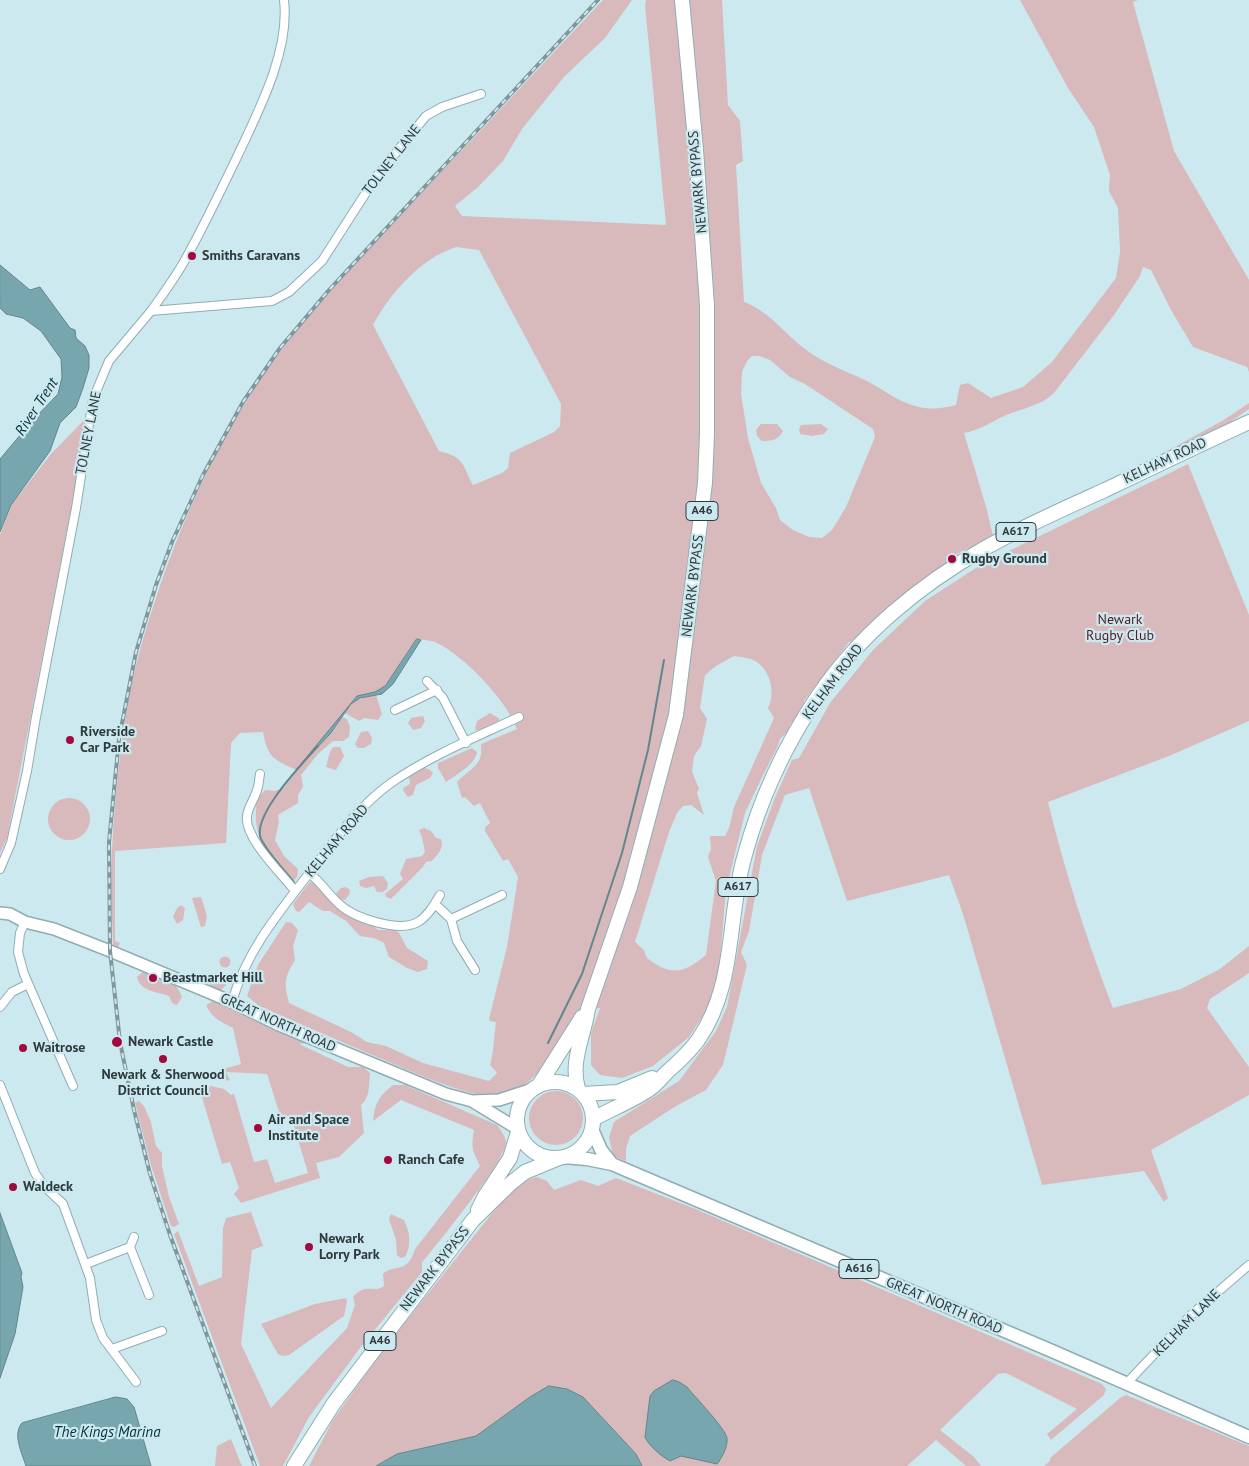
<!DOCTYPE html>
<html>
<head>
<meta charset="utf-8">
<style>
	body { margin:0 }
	canvas { display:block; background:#cbe9ef }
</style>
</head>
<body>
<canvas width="1249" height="1466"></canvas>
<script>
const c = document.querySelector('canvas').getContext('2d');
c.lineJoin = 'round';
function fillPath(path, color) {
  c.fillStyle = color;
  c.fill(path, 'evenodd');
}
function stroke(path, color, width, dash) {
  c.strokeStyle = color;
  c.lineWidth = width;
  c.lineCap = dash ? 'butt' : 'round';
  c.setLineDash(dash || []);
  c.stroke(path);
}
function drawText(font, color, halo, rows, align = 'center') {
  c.font = font + ' "PT Sans",sans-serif';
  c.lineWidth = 4.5;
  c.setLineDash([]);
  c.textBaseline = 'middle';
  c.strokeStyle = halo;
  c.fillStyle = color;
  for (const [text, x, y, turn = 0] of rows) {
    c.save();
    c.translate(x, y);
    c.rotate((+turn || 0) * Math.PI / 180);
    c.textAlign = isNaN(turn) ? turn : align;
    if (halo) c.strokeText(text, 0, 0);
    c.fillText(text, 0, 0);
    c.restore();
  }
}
const green = new Path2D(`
	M603,0H632L605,38L564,77L522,129L503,161L478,187L455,206L462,216L666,225L645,5L646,0H722L728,105L740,121L743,161L736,165L744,302C769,311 784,333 805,349C823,363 846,371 867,381C881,388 899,402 915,406C931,410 940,409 956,405L960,385L968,383L991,398L1023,387L1052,362L1116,278L1120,252L1118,208L1109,191L1110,175L1094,127L1068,88L1020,0H1138L1133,2L1174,151L1249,280V372L1247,367L1193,347L1171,310L1151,270L1143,267L1140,276L1114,315L1054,393C1039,407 1022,408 1004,416C990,423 979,430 964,433L987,510L993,536L951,557L949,562L918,586L854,643L849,642L804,701L805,703L799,716L791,723L788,731L780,739L777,748L763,775L745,813L726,890L720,959L715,990L704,1014L689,1037L653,1066L622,1078L600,1075L591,1065V1033L600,1008L580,1010C566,1036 537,1087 506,1094C500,1095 490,1097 484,1096C449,1089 416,1073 384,1060C342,1042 300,1024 259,1006L247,996L258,965L286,922L292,923L298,930L293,946L295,960C284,978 284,982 289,1003L351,1032L367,1042L386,1046L423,1063L489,1081L497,1073L490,1065C494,1051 494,1037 496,1022L490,1021L489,1019L507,947L518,877L508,859L503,861L485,831V827L490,823L480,803L474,806L465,797L462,798L457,782C470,768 484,766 481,744L517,729C506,700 467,659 439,644C433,640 424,640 417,639L385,686L375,692L357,696L296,770C273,759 268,758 263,732L240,733L231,743L226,843L115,851V941L120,943L118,948L113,947C113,923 110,898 111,874C113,817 118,759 128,703C134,668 144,634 155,601C185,509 227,421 286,344C331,287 382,235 431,183C489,122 545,61 603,0ZM456,247L479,250L561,404L560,426L554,432L510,453L508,468L502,473L473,485C462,465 465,457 439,451L373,325C391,292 420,259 456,247ZM752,356H759L770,360L790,377L805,384L873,429L875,437L846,507L832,530L822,538L809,537L793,530L780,520L776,508L761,483L748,438L741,394L742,372L747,361ZM734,656C741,657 751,658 757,662C770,671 776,693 768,708L774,718L734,807L729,828L725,836H710L711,849L708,857L716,881L706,955C684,973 671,977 647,958L644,950L635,942L669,832L677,813L683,806L691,805L704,815L697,793L699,789L692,771L694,756L701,746L707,719L700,708L705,675L716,666Z
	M1249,403V409L1230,422L1149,461L1222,421Z
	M87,417L73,499L7,838L0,853V535L12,504L51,454Z
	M761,424H777L783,431C779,440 771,441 762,441L757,436L756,430Z
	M821,424L828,429L824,434L812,436L800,434L799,429L801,425Z
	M1188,464L1249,615V721L1169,756L1048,802C1065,872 1087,941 1113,1008L1181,989L1220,969L1249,946V973L1210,999L1207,1008L1249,1067V1095L1151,1150L1168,1198L1164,1202L1144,1171L1042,1185L963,914L949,875L847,901L809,788L785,795L762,855L749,931L741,952L747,965L723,1065L706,1090L676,1106L630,1136L626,1149V1161L613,1156L609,1137L614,1122L679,1081L716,1031L727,1007L757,846L776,795L792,760L799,758L830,703L873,650L925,601L982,564Z
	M376,695L382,714L378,720L364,718L359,721L345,713C356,697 359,699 376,695Z
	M490,713L500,719C494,726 485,731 475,730L477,721Z
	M423,716L425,721L421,728L413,730L408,723L411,718Z
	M342,717L347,719L350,727L349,737L343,741H333L318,754L301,775L303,787L298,795V803L278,815L279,822L275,840L284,856L298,869L297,877L292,882C274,862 253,839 256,811C256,807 256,802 257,799C258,796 263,793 265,790L275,791L284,788L298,769L330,734Z
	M368,731L372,738L371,744L364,748H358L355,744L361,732Z
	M333,747H340L344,756L336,770L326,767L330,752Z
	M472,748L477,752C475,765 456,775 446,782L438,768V763Z
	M424,768L429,769L433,773L430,778L416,785L413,795L408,797L404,792L403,788L410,784L409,776Z
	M48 819a21 21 0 1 1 42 0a21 21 0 1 1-42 0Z
	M424,828L431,831L436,838L441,839C444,849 438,854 432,861L426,862L423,867L391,899L386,897L385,894L403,879L400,874L406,859L422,856L425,852L422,837L419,830Z
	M383,876L388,883L387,889L383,892H377L374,886L366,888L360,886L359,881L369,877Z
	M316,880L325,890L368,923L379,930H395L399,933L407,948L428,961L427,969L418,972L407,968L389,957L384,943L374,938L360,936L346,921L330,911H323L309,902L299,912L296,911L293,904L309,883Z
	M346,887L350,890L349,895L345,900L339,899L336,893L341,888Z
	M201,897L207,916L205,926L201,927L192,898Z
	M181,905L185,908L183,920L177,924L173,917L177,908Z
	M219.5 962a5.5 5.5 0 1 1 11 0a5.5 5.5 0 1 1-11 0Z
	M143,972C160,976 176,978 182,997L177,1005L172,1003L169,996C155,991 141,992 137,977Z
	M223,973L227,977V984L220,991L211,990L208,982Z
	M217,999L308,1043L299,1044L348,1067H363L370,1073C369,1084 370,1098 361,1105L364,1133L339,1157L316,1163L320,1178L241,1203L234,1194L239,1188L230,1162L222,1164L201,1094L211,1086L224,1089L231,1095L234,1094L254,1162L267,1159L275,1183L308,1173L291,1116L281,1118L267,1074L226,1072L230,1080L224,1081L220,1070L241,1064L233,1028C221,1022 212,1018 206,1005Z
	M393,1085H405L497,1125C501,1130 505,1136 506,1142C507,1159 436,1245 422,1263V1272L360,1348L309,1417L283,1466H260L174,1234L178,1231L199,1286L222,1277L223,1228L226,1218L251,1212L263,1246L252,1250L241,1344L271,1408L347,1328L355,1305L353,1297C366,1282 373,1294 384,1286L383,1274C393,1263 407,1276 415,1249L480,1166C472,1149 471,1148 474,1130L401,1100L373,1121C375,1103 379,1096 393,1085Z
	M529 1118a27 27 0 1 1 54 0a27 27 0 1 1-54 0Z
	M139,1101L144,1106L151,1122L156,1146L162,1153V1166L169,1197L179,1224L174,1227L171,1226L151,1165L135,1103Z
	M537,1177L547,1181L554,1190L581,1180L598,1186L616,1178L693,1208L1102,1384L1106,1389L1104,1395L1051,1440L1047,1434L1077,1409L1006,1373L998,1374L940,1430L974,1457L981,1466H966L936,1440L907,1466H642L636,1454L583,1397H530L476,1436L397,1454L376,1466H309L333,1420L383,1350L509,1192L526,1178L527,1180Z
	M391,1214L404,1220C410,1233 412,1244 405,1257L400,1258L397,1255L396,1240L389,1219Z
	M346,1298L347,1302L344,1316L289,1355L283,1356L278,1354L261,1324L315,1304Z
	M1126,1395L1249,1446V1466H1044L1050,1461V1458L1120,1398Z
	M231,1439L242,1466H215L217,1446Z`);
const water = new Path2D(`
	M0,265L30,290L40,287L70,328L75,330L76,338L85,346L89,355V368L83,388L76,407L60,423L50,451L11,505L0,532V459L32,421L58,394L62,377L61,359L41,331L23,318L6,314L0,308Z
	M417,639L421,640L393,684L382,694L360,698L351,704L330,734L296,770L357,696L375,692L385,686Z
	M0,1213L22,1273L21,1277L23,1287L15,1334L0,1378Z
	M673,1380L679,1382L687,1387C695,1397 725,1428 727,1438C728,1446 722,1458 717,1464L681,1456L670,1461C661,1456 649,1446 645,1437L650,1396L654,1391Z
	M549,1386L567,1389L583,1397L636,1454L642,1466H376L397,1454L476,1436L530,1397Z
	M116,1397L127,1399L134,1407L151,1466H26C22,1453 12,1434 22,1423Z`);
const stream = new Path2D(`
	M294,882C284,870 268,853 261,839C251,816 303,763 318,746
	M548,1043L582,974L622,853L648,750L664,660`);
const street = new Path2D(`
	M151,311C163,294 175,278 185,260C204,226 221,190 238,155C259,110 290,51 284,0
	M427,681L443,698L466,743
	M395,710L437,690
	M260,774C259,779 259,785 257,790C255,798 248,807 247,816C244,838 282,874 295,891
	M0,869L11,843L27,771L36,717L76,508L93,399L109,361L151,311L272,301L289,292L322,261L376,177L426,116L442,107L481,94
	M309,873C321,882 328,894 339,904C354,918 399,933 418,922C428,916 434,905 440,895
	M435,904L451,919L457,941L475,970
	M451,919L502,895
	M25,922L20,933L18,952L24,974L73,1086
	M232,1002C247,949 281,910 314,867C337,837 360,805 391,783C430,756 476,737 519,717
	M0,1007L12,992L28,984
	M0,1085L35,1173L44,1186L63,1204L90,1278L96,1320L103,1338L136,1382
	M130,1247L134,1237
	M86,1264L130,1247L149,1295
	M112,1349L162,1331
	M1126,1384L1191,1315L1249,1265`);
const secondary = new Path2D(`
	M0,913L10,914L25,922L54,929L110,951L232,1002L279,1025L446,1094L472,1101L499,1100L530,1090
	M472,1101L518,1129`);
const primary = new Path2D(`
	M592,1129L601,1150L612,1164
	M563,1157L587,1159L612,1164L1052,1351L1249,1437`);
const highway = new Path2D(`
	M517 1120a38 38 0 1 1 76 0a38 38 0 1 1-76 0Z
	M539,1085L582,1017
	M578,1089C570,1061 584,1036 588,1009L630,887L676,715L705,483L707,434V305L696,150L682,0
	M583,1094L618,1092L652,1078
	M593,1119C611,1109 635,1100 651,1088C657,1084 661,1078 666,1073C677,1063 689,1053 698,1040C736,986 727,919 744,858C759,802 785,745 818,696C860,634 921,584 985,548C1024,526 1065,508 1105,490C1153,467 1201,444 1249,422
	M478,1210L485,1196L510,1158L518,1132
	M294,1466L334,1403L473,1220L511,1183L525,1172L559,1158`);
const rail = new Path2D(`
	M255,1466L170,1235L150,1174L134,1110L120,1042L110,951L109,842L119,739L136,652L156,585L172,542L203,475L243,402L280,348L329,290L598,0`);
const markers = [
	[192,256,5,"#a3083f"],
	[952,559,5,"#a3083f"],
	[70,740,5,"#a3083f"],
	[153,978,5,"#a3083f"],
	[117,1042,6,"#a3083f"],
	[23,1048,5,"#a3083f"],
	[163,1059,5,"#a3083f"],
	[258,1128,5,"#a3083f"],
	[388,1160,5,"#a3083f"],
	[13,1187,5,"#a3083f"],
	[309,1247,5,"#a3083f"]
];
const shields = [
	[702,511,32],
	[1016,532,40],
	[738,887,40],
	[859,1269,40],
	[380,1341,32]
];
const shieldNames = [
	["A46",702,511],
	["A617",1016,532],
	["A617",738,887],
	["A616",859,1269],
	["A46",380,1341]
];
const streetNames = [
	["TOLNEY LANE",392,160,-52],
	["NEWARK BYPASS",698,182,-95],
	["TOLNEY LANE",89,433,-79],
	["KELHAM ROAD",1165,461,-25],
	["NEWARK BYPASS",693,586,-83],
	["KELHAM ROAD",833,682,-53],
	["KELHAM ROAD",337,841,-50],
	["GREAT NORTH ROAD",278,1023,24],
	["NEWARK BYPASS",435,1269,-52],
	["GREAT NORTH ROAD",944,1306,23],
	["KELHAM LANE",1187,1323,-45]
];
const poiNames = [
	["Smiths Caravans",202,256],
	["Rugby Ground",962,559],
	["Riverside",80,732],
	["Car Park",80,748],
	["Beastmarket Hill",163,978],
	["Newark Castle",128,1042],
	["Waitrose",33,1048],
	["Newark & Sherwood",163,1075,"center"],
	["District Council",163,1091,"center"],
	["Air and Space",268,1120],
	["Institute",268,1136],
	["Ranch Cafe",398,1160],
	["Waldeck",23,1187],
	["Newark",319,1239],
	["Lorry Park",319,1255]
];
const parkNames = [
	["Newark",1120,620],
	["Rugby Club",1120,636]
];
const waterNames = [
	["River Trent",37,407,-57],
	["The Kings Marina",107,1433]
];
fillPath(green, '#d8babd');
fillPath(water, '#78a6af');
stroke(water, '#62868d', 1);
stroke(stream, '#62868d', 2);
stroke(street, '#90adb2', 10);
stroke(secondary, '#90adb2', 14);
stroke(primary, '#90adb2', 15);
stroke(highway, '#90adb2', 16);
stroke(street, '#fff', 8);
stroke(secondary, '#fff', 11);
stroke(primary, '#fff', 12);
stroke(highway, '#fff', 14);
stroke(rail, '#81969b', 4);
stroke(rail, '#cbe9ef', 2, [5.5]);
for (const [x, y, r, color] of markers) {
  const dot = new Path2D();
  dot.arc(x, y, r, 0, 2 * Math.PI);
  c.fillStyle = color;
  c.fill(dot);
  stroke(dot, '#cbe9ef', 2);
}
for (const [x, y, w] of shields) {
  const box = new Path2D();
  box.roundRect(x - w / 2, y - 9.5, w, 19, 4);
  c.fillStyle = '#cbe9ef';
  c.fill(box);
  stroke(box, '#2f3a3d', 1);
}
drawText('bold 12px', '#2f3a3d', null, shieldNames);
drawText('14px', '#2f3a3d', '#cbe9ef', streetNames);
drawText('bold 14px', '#2f3a3d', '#cbe9ef', poiNames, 'left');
drawText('14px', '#531d28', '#cbe9ef', parkNames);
drawText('italic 15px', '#033139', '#cbe9ef', waterNames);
</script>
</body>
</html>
